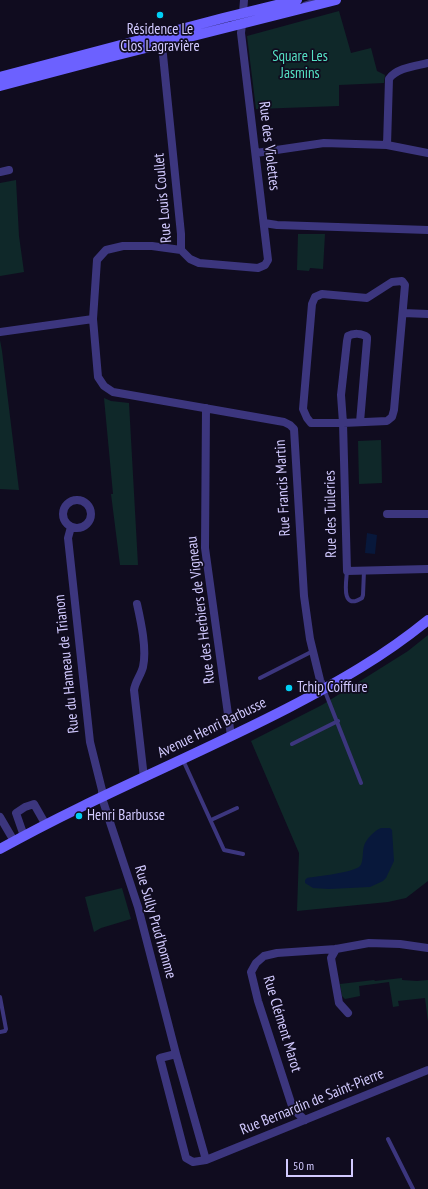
<!DOCTYPE html>
<html>
<head>
<meta charset="utf-8">
<style>
	body { margin:0 }
	#map { position:relative; width:428px; height:1189px; overflow:hidden; background:#100c1f; font-family:"PT Sans Narrow",sans-serif }
	canvas { display:block }
	.scale { position:absolute; left:286px; top:1159px; width:67px; height:18px; box-sizing:border-box; border:2px solid #d2caff; border-top:0; padding-left:5px; font-size:12px; line-height:14px; white-space:nowrap; color:#d2caff; -webkit-text-stroke:3px #100c1f; paint-order:stroke }
</style>
</head>
<body>
<div id="map">
<canvas width="428" height="1189"></canvas>
<div class="scale">50 m</div>
</div>
<script>
const c = document.querySelector('canvas').getContext('2d');
c.lineJoin = 'round';
function fillPath(path, color) {
  c.fillStyle = color;
  c.fill(path, 'evenodd');
}
function stroke(path, color, width, dash) {
  c.strokeStyle = color;
  c.lineWidth = width;
  c.lineCap = dash ? 'butt' : 'round';
  c.setLineDash(dash || []);
  c.stroke(path);
}
function drawText(font, color, halo, rows, align = 'center') {
  c.font = font + ' "PT Sans Narrow",sans-serif';
  c.lineWidth = 3.5;
  c.setLineDash([]);
  c.textBaseline = 'middle';
  c.strokeStyle = halo;
  c.fillStyle = color;
  for (const [text, x, y, turn = 0] of rows) {
    c.save();
    c.translate(x, y);
    c.rotate((+turn || 0) * Math.PI / 180);
    c.textAlign = isNaN(turn) ? turn : align;
    if (halo) c.strokeText(text, 0, 0);
    c.fillText(text, 0, 0);
    c.restore();
  }
}
const green = new Path2D(`
	M339,11L351,53L371,48L377,71L385,75L384,83L339,85V106L256,109L247,36Z
	M16,180L19,236L24,272L0,276V183Z
	M298,234H325L323,269L310,268L309,271L297,270Z
	M0,340L2,351L19,490L0,489Z
	M104,398L111,401L129,403L138,565H120L111,494H113Z
	M381,440L382,483L359,484L358,441Z
	M428,635V881L406,898L388,902L297,911L299,853L251,741L322,705L408,651Z
	M122,888L131,919L101,928L94,932L85,897Z
	M402,978V980L417,981L428,980V1022L425,998L398,1001L399,1006L393,1007L389,982L359,986L360,996L345,999L342,996L340,984L374,980L375,981Z`);
const water = new Path2D(`
	M367,533L377,535L375,554L365,553Z
	M381,828H390L392,830L394,861L386,878L383,881L370,887L329,889L313,888L305,883V880L307,878C319,876 350,873 359,867C364,863 362,852 364,846C366,839 374,831 381,828Z`);
const lane = new Path2D(`
	M304,4L315,0
	M347,571C346,583 341,611 362,598L363,595L364,571
	M260,678L313,651
	M324,689L361,783
	M292,744L338,721
	M183,760L224,850L243,854
	M211,820L237,808
	M0,997L6,1029L5,1031L0,1032
	M388,1139L413,1189`);
const street = new Path2D(`
	M243,13L244,0
	M387,145L389,79C396,68 416,66 428,63
	M256,153L324,143L387,145L428,153
	M0,172L9,170
	M264,223L277,225L428,230
	M181,250L190,259L199,263L258,268L265,265L268,260L241,33L242,24
	M402,281L405,285L394,410L392,417L387,421L343,423H311L307,418L303,409L312,304L315,297L322,294L367,298L392,282Z
	M403,313L428,314
	M93,319L98,377L104,386L113,392L284,422L290,425L294,429L304,596L310,639L320,680L324,689
	M0,332L93,319L97,260L106,250L123,246H152L181,250V234L162,45
	M206,408L205,548L231,736
	M360,422L367,340V337C362,333 353,333 348,336L347,341L341,395L343,423L347,571L428,569
	M63 514a14 14 0 1 1 28 0a14 14 0 1 1-28 0Z
	M387,514H428
	M71,527L68,538L90,742L102,790V798L138,907L176,1054L206,1160L193,1162L186,1158L160,1058L176,1054
	M137,604C141,622 147,649 143,667C141,675 135,682 134,690L144,778
	M0,817L14,841
	M24,836L16,813L25,807L34,804L46,825
	M336,949L331,958L339,1003L348,1013
	M305,1120L293,1109L258,1001L251,972L256,963L264,956L277,953L336,949L369,943L400,944L428,948
	M206,1160L428,1070`);
const secondary = new Path2D(`
	M0,77L223,18L297,0
	M0,86L110,57L336,0
	M0,849C93,797 193,757 288,708C338,682 384,656 428,620`);
const markers = [
	[160,15,4,"#00d0f5"],
	[289,688,4,"#00d0f5"],
	[79,816,4,"#00d0f5"]
];
const poiNames = [
	["Résidence Le",160,30,"center"],
	["Clos Lagravière",160,47,"center"],
	["Tchip Coiffure",297,688],
	["Henri Barbusse",87,816]
];
const parkNames = [
	["Square Les",300,57],
	["Jasmins",300,74]
];
const streetNames = [
	["Rue des Violettes",269,146,83],
	["Rue Louis Coullet",163,198,-95],
	["Rue Francis Martin",283,488,-93],
	["Rue des Tuileries",331,514,-91],
	["Rue des Herbiers de Vigneau",201,610,-97],
	["Rue du Hameau de Trianon",67,664,-96],
	["Avenue Henri Barbusse",212,728,-26],
	["Rue Sully Prud'homme",155,922,74],
	["Rue Clément Marot",282,1024,73],
	["Rue Bernardin de Saint-Pierre",312,1102,-22]
];
fillPath(green, '#0f2829');
fillPath(water, '#08183b');
stroke(lane, '#3c367e', 4);
stroke(street, '#3c367e', 8);
stroke(secondary, '#6c61ff', 10);
for (const [x, y, r, color] of markers) {
  const dot = new Path2D();
  dot.arc(x, y, r, 0, 2 * Math.PI);
  c.fillStyle = color;
  c.fill(dot);
  stroke(dot, '#100c1f', 1.5);
}
drawText('15px', '#d2caff', '#100c1f', poiNames, 'left');
drawText('15px', '#55e0c4', '#100c1f', parkNames);
drawText('15px', '#d2caff', '#100c1f', streetNames);
</script>
</body>
</html>
